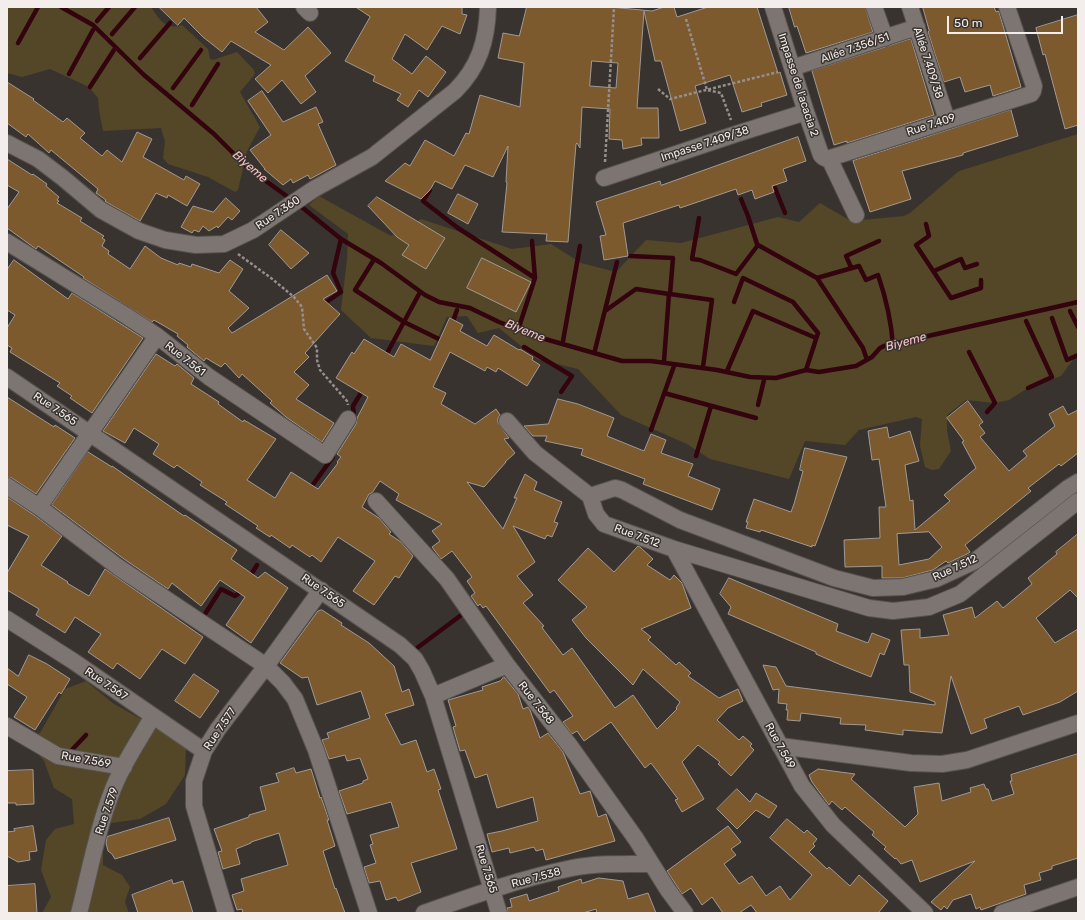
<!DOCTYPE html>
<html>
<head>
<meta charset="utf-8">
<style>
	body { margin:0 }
	#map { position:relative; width:1085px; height:920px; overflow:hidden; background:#39332f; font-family:Rubik,sans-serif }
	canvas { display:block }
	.frame { position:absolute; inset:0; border:8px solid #f3eeec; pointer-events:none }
	.scale { position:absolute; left:947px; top:16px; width:116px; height:18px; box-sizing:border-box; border:2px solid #f3eeec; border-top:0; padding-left:5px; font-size:12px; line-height:14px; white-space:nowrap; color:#f3eeec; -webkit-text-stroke:3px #39332f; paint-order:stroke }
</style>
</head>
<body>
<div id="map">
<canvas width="1085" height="920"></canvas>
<div class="frame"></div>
<div class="scale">50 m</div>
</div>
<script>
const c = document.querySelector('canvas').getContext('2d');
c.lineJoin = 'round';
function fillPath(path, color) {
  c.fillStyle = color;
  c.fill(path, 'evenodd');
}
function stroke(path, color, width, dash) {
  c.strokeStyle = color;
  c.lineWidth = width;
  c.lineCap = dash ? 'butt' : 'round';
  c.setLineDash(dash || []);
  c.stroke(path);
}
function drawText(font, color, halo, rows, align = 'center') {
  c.font = font + ' Rubik,sans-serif';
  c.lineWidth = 3;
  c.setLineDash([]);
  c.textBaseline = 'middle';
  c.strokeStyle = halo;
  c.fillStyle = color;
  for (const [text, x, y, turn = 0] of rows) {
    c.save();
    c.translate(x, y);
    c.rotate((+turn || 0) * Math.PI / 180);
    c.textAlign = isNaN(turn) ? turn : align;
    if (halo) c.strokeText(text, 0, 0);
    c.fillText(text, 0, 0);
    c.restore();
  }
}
const green = new Path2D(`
	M7,7H151C159,19 166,31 182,25L208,49L210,59L213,60L237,52L254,70L255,74L240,92L260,127L247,151L238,190L235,192L208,177L168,164L163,158L165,142L161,128L103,131L99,110L98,98L89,87L50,69L22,77L7,73Z
	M1078,134V353L1061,376L1028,388L1009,400L995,403L966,400L947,415V431L951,451L939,469L932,470L925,467L920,446L922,419L916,417L859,430L845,445L805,441L789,479L710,459L687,444L621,415L578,369L537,359L499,328L478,333L467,316L447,317L434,346L371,338L341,310L347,260L348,234L309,205L319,196L391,236L421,219L512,249L551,244L581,263L616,272L646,240L681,243L778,217L799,222L820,203L851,221L904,216L910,213L959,171Z
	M86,681L114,704L186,744L185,775L166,804L140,819L97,825L95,832L103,851V865L122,875L130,887L125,902L129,913H42L51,897L41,870L46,840L55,829L74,824L72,799L54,788L44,761L26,739L40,733L65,689Z`);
const stream = new Path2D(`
	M61,7L93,25L144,75L214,134L248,168L292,200
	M97,21L109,7
	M112,34L135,7
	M18,43L38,7
	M140,58L170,23
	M69,74L93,30
	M90,87L114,50
	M173,88L201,50
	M192,105L218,64
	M775,188L785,213
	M430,190L423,201L458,228L535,278
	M741,199L748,216L757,244
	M298,204L341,239L381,263L425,295L439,302L470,308L499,322L538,337L622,361H651L717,370L750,377L776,378L806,370L819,372L856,366L872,357L880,348L884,346L1078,302
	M699,218L692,259L700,260L736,274L758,245
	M926,224L929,236L916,245L951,298L981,288V280
	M758,245L817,278L863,348L867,360
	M630,256L673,258L670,294L712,300L703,367
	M373,261L355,290L404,322L445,342
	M851,267L846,256L879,241
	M934,271L961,259L965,268L977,264
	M817,278L859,266L866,280L878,275C886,298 891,320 893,345
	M734,302L743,278L793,302L818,333L806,370
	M322,305L341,292L333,273L341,239
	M605,311L636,289L669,294L664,361
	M1070,311L1078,327
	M1052,318L1067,360L1078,355
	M1026,321L1052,377L1028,388
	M452,324L457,310
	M519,327L535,278L532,241
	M563,341L580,246
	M524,347L572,376L561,392
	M595,350L617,262
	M969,352L995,403L987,412
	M385,357L419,294
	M727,371L753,311L816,338
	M664,393L756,418
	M758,405L764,380
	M354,419L353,406L364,388
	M651,430L674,366
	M696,456L711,406
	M309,490L333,457
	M249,578L257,565
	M199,615L203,616L205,614L221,589L235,596L238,594L242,588
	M417,648L464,613
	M68,754L86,735`);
const building = new Path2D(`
	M159,7H256L268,22L255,32L284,50L308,27L331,53L305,76L316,92L301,104L282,80L268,93L255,79L271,65L231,41L222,52L203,37L184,18L178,25Z
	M356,7H462V14L467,15L460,34L442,26L427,50L405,34L392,59L412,74L426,56L446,72L428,97L419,90L408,107L397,100L401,94L373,81L375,76L345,61L370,17Z
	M527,7H610L652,11L664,7H674L677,17L708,7H757L778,73L780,72L787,95L761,103L762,106L742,112L730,75L695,86L706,123L680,131L661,61H655L644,11L637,108H658L659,138H641L642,145L623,149L622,140L609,139L610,109L582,107L580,148L577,143L576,144L568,242L546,241L547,234L502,232L507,183L506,182L508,146L493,177L465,165L452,189L435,181L430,190L421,199L385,181L405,163L410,166L425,140L454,156L466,133L469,134L480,95L520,107L524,63L498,58L503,33L519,36ZM592,61L618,63L616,88L590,86Z
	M789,7H865L873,32L806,53L797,26L795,27Z
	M923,7H994L996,12L998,11L999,12L1021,87L993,96L990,85L965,92L960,77L944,82L928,32L929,31Z
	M1078,15V125L1065,129L1045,54L1043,55L1036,28Z
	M911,39L934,115L847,143V141L834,145L812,71Z
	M7,82L34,99L33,100L63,122L67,118L85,133L80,138L102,156L107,150L122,162L137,132L152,139L143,157L184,180L186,176L200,184L187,206L168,195L167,198L156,193L140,221L106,202L105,201L106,200L96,193L98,189L51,150L49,153L28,134L26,137L7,123Z
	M262,91L283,122L316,107L323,122L318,124L336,165L310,179L308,175L293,183L291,179L283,185L264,169H265L250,150L271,135L248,101Z
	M1011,110L1018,136L963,153V155L902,171L911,199L870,212L853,161Z
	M798,137L806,161L783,169L787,181L772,186L774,192L755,199L752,190L738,195L736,189L680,208L679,205L623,223L628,256L604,260L600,236L606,235L596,202L660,181L661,185Z
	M7,159L32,175L33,174L47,184L46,186L59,197L57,200L59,201L57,203L82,218L80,221L104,236L102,238L105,240L102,246L109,251L108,254L130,269L145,246L161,258L178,265L179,263L191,267L192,264L219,273L230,260L243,269L229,291L249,308L228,328L232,333L327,275L337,291L323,299L340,314L305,353L309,357L294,372L309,385L296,399L334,423L322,442L286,417L270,403L272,401L242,374L239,378L225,363L221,367L206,358L204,361L187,347L188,345L177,336L178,334L154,320L152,322L83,278L84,277L38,246L36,249L7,228V209L19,192L7,185Z
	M458,194L478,204L468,224L448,213Z
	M377,197L445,238L426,269L402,255L409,245L397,237L368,206Z
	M226,198L240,211L232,220L228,217L218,228L217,226L209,231L203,226L199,232L194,230L192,233L181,227L193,206L213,212Z
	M281,230L309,253L291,269L269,245Z
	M482,258L531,282L516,312L467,288Z
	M14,260L68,299L72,293L143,338L92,413L70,398L72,396L57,386L60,383L10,352L12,348L7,345V328L15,315L7,310V270Z
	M450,318L463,325L460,331L487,346L494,335L519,350L520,349L533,357L532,360L540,365L527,386L498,368L496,372L487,367L485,371L450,352L433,387L446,393L441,404L475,424L496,409L500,415L498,418V423L509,438L504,439L515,453L505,462H506L484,487L467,482L503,529L517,498H514L525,474L537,482L534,490L562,502L554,522L558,523L552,537L547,535L545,539L513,526L535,562L517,576L533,595L523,603L544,626L542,627L543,629L563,655L572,648L615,708L633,695L657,729L677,709L676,708L680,702L643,669L633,685L586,638L572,620L587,607L558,580L588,548L614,572L638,546L640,547L653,559L647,565L670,580L674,575L682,583L691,608L641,629L651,637L648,640L676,665L679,662L691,673L688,676L719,698L738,689L743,701L728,708L717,720L739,740L743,736L752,744L750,746L754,750L731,776L718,764L720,762L698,745L682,762L704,799L682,812L675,800L678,799L651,763L645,768L611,722L584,741L577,731L572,734L563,722L573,716L554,690L550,693L486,606L483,608L480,604L478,606L471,596L475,593L467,581L472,577L452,551L441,559L432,547L440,541L432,531L442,524L396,500L399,494L380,481L372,493L369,494L362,507L379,518L391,532L389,534L401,542L413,556L399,578L395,576L374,605L353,591L375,561L338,537L321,562L312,555L310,557L292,545L290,548L271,535L270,537L256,528L258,526L225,504L227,502L200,485L202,482L177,465L174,468L153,454L159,444L134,428L125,443L103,431L156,354L175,366L177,364L194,378L191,384L219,402L218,404L243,422L244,420L276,439L247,480L275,498L291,472L318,489L338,463L337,462L341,457L337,454L356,424L357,418L368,397L336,378L352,352L354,354L364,339L394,357L401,344L430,360Z
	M7,397L54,427L55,425L75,438L36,494L12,478L7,477Z
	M558,399L578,404L614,418L607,436L644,451L651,434L666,440L661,453L693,464L688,476L720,489L712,510L643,484L645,479L581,455L583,449L545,441L547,436H533L524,426L548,424Z
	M968,401L983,422L979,425L985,433L980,437L1009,471L1027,456L1023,451L1055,426L1049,414L1063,406L1068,415L1078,410V453L1061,466L1059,464L1028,488L1031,491L965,545L970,552L967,554L948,563L946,561L933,570L902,578H882V566L845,567L844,540L880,538L879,507H886L879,459L872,460L868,431L887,427L889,438L910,431L919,461L905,465L910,501L913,500L915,530L950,501L944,495L976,468L962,442L964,441L947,418ZM929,532L942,547L929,559L899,565L897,534Z
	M805,448L847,457L824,522L815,546L812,545V547L761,530L760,532L746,528L748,522H746L754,499L791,512L794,504L803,471L800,470Z
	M88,452L112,467V466L184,516L185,515L237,550L231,559L258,578L265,572L288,588L251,643L226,625L245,597L220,580L201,606L172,583L168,589L124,559L52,505Z
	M7,497L34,515L62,536L41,565L68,582L67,583L89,596L105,569L203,637L185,664L162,649L140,679L117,663L113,669L88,652L101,634L75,617L65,633L36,615L39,609L7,590V573L29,536L7,525Z
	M1078,534V598L1070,590L1036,618L1055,643L1078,629V691L1060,702L1023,715L1019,706L984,719L987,728L971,734L951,676L942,733L903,730V735L865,730L866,725L840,724L841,718L801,713L800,721L787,720L788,710H786L787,704L778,703L779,689L773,690L763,665L776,667L786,686L935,705V702L910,692L909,665H904L901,630L920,629V638L949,635L943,615L972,607L975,618L997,601L1003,608L1032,584L1028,578L1057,554L1056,552Z
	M729,578L838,624L836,631L868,643L872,633L890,640L884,655L880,653L871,677L841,665L816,654V652L728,614L731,607L720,594Z
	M322,610L342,623L341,625L369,643L394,666L402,692L409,689L414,705L385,714L401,745L416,740L427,772L434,769L441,789L438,790L457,849L411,863L421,892L398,901L396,897L386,900L380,881L369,883L364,867L376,863L370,845L373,844L370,835L399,827L391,802L347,814L339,791L363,783V781L368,779L360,758L347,761L345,755L329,759L322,740L329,738L327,733L370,718L361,691L317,705L308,677L302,678L280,663L318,611Z
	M29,655L47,664L70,679L61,694L59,692L35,730L14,717L27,697L7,684V668L18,676Z
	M194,674L219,691L200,718L175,701Z
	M504,677L518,694L523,709L528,707L530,710L540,738L548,733L563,752L580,794L590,791L598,817L606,814L615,841L546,860L543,849L536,851L534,847L510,853L509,848L492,852L487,834L502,831L538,821L533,797L497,808L487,774L475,778L465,750L460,751L453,727L456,726L448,700L483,690L482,687L500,681Z
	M1078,754V858L1052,866V869L1039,873L1041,880L1024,885L1026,894L981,910L980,907L976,909L971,894L953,900L947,909L944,906L941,910L931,902L975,861L920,882L912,860L901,864L896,858L895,859L884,849L886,847L872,835L874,832L845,807L842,810L832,801L829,805L812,782L809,775L818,769L855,774L851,779L905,827L918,814L914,787L939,783L942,801L971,792L970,788L984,784L986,789H988L992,801L1014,794L1010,781H1012L1011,775Z
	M294,768L296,773L311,769L320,798L321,797L329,820H327L335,846L323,851L335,889L336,888L345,913H243L242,909L237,910L232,895L244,891L241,879L288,865L279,833L251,842V843L236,849L240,864L223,869L218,852L222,851L214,829L249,817V815L266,810L260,787L279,782L276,774Z
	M33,770L34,804L16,805V803H7V771Z
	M737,789L750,802L756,793L777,806L769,818L756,810L737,829L717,809Z
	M169,818L176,840L115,859L112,854L108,851L106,843L107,837Z
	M787,819L804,833L807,830L817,839L813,844L815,846L809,852L827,869L829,867L850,886L859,875L888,901L878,913H757L751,905L739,913H723L712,897L702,905L691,888L682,894L667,871L728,826L741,842L731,849L736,855L724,864L739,884L752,876L766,896L780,886L790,900L812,875L770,838Z
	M33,826L37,851L29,852L30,860L18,862L7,856V832L15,831L14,829Z
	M599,878L623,881L628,899L648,893L656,913H597L596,909L583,913H508L507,908L512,907L510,899L527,894L529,901L559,891L558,887L581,879L582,883Z
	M172,880L173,884L183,881L193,913H138L132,895Z
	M35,884L37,913H7V886Z`);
const path = new Path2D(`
	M686,19L707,90L721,93L731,120
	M658,89L670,99L778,72
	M605,162L614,7
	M238,254L271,278L294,297L302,307L304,329L317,348V360L320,370L347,401L348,405`);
const minor = new Path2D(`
	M304,7L310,13
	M773,7L806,112L821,155L823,157L827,159L1031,94L1033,91L1034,86L1007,7
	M874,7L885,38
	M910,7L947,120
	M792,68L917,27
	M7,143L38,159L63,178L101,210L139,231L165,240L196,245L224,244L253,230L314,189L372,157L455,91C479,67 487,41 488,7
	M829,158L856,215
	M604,178L736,134L806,112
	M7,242L125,315L157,336L209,377L325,455L348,419
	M7,377L400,645L415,659L422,671L433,696L499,913
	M507,421L535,453L590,496
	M1078,482L1068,488L975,561L936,579L903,587L873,588L834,578L680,520L622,490L615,488L590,496L596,514L604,524L674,549L869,608L893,611L929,607L960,594L1078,501
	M7,486L39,507L118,567L266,666L283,683L295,699L316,750L369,913
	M376,501L447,579L507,665L570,746L636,839L668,890L685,913
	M39,507L157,336
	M674,549L802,786L833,825L925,913
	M7,619L73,661L204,751
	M433,696L507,665
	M7,726L58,756L124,767
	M780,746L911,763L942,764L967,760L1078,723
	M79,913C89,875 96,834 110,797C120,768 138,742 153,716
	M226,913L194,806V781L204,751L218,729L266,666L321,590
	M424,913C472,896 522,878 572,868C598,863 625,864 651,864
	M1002,913L1078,887`);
const streetNames = [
	["Allée 7.356/51",855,48,-19],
	["Allée 7.409/38",928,63,72],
	["Impasse de l'acacia 2",798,85,72],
	["Rue 7.409",931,125,-18],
	["Impasse 7.409/38",705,144,-18],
	["Rue 7.360",278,213,-34],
	["Rue 7.561",185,359,38],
	["Rue 7.565",55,409,34],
	["Rue 7.512",637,536,20],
	["Rue 7.512",955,568,-25],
	["Rue 7.565",323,591,35],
	["Rue 7.567",106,684,34],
	["Rue 7.568",536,703,52],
	["Rue 7.577",220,729,-56],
	["Rue 7.549",780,746,61],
	["Rue 7.569",86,760,10],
	["Rue 7.579",107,811,-71],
	["Rue 7.565",486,869,73],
	["Rue 7.538",536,878,-15]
];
const waterNames = [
	["Biyeme",250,167,41],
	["Biyeme",525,331,22],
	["Biyeme",906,342,-15]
];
fillPath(green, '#544727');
stroke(stream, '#33030e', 4.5);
fillPath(building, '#7d592e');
stroke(building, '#9f9a94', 1);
stroke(minor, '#57524e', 18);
stroke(path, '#95908d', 2.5, [3, 2]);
stroke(minor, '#7c7571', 16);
drawText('11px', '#f3eeec', '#39332f', streetNames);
drawText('italic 12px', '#f9c2c6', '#39332f', waterNames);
</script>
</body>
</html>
